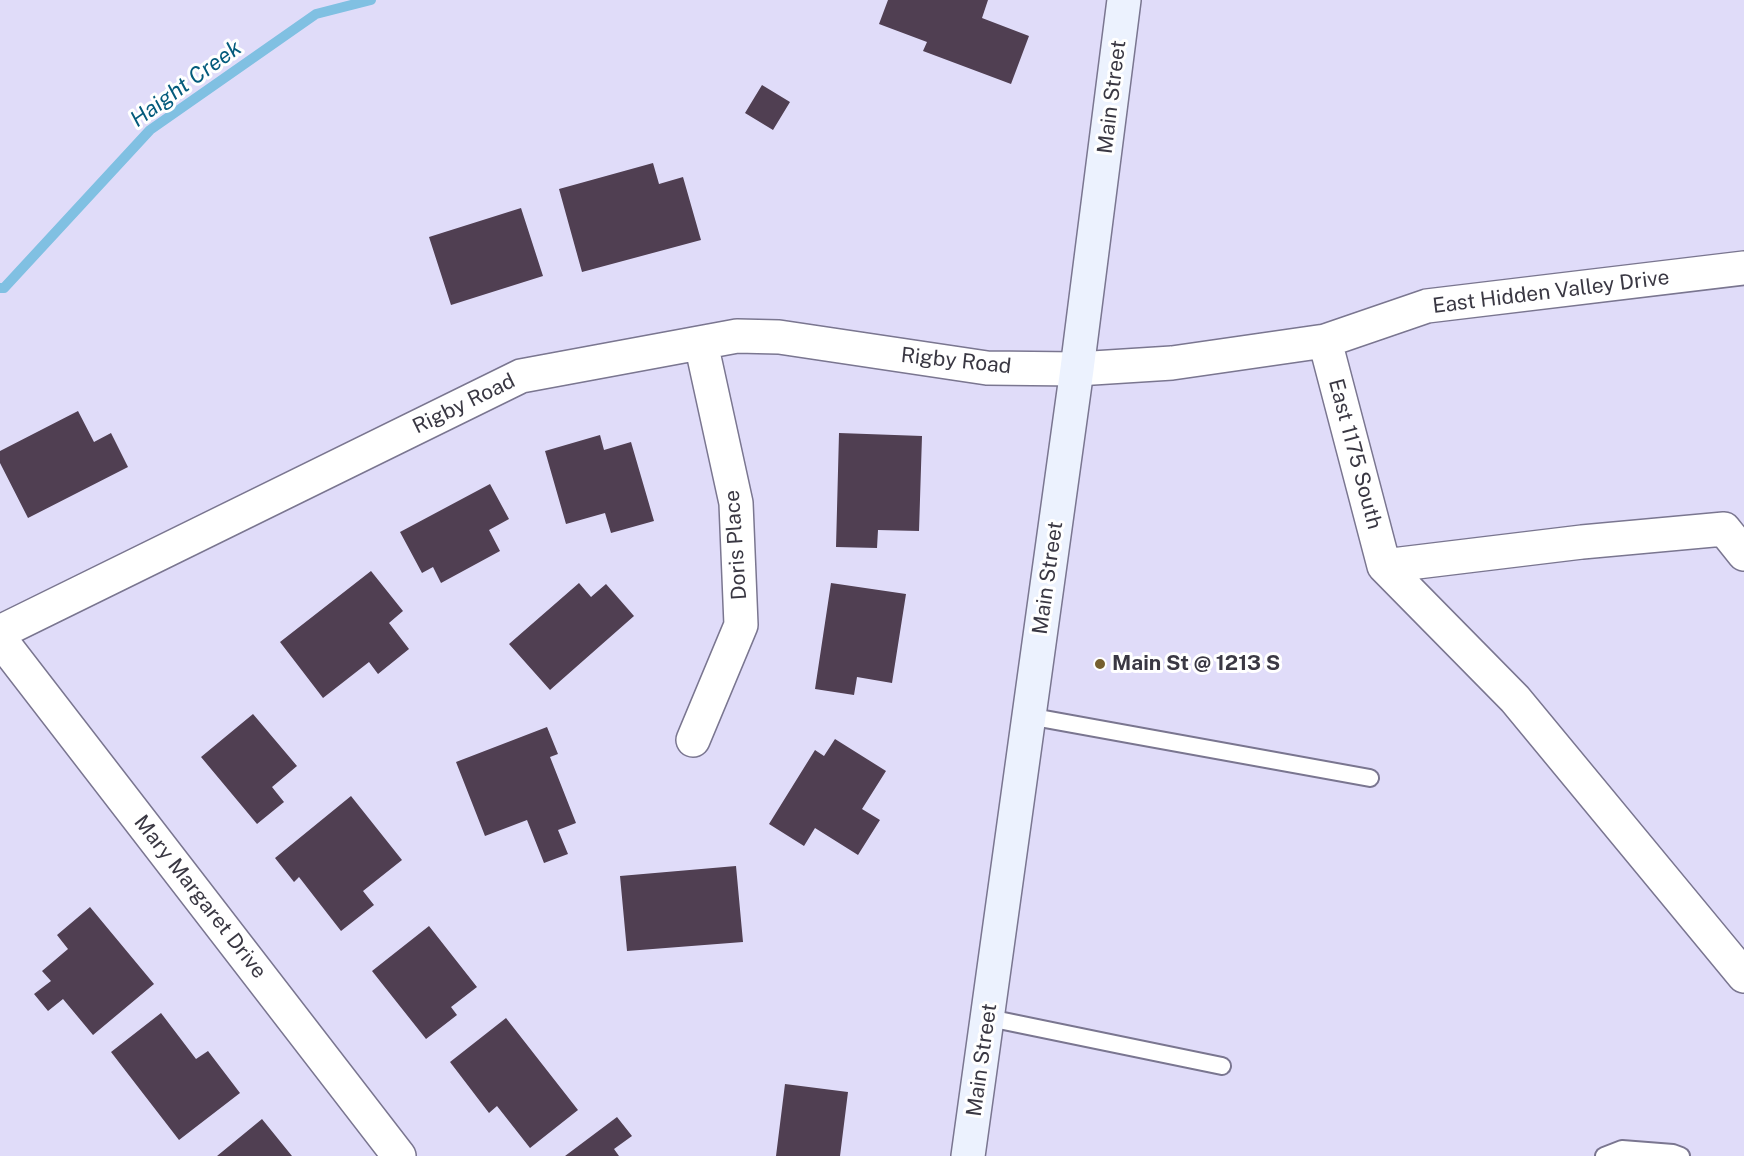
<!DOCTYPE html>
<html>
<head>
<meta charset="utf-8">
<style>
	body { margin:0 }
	canvas { display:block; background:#e0dcf9 }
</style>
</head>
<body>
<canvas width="1744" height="1156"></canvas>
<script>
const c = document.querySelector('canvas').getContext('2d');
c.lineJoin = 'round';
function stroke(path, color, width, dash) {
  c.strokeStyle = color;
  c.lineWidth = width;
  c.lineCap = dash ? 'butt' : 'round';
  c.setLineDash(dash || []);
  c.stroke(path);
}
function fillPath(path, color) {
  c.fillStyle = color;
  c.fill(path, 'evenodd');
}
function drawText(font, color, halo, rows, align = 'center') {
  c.font = font + ' "Public Sans",sans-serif';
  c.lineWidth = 6;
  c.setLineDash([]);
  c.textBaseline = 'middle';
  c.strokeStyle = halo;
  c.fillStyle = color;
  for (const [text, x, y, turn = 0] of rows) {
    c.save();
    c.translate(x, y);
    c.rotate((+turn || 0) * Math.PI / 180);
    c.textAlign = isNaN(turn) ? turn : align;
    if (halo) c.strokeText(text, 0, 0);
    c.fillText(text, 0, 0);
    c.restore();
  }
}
const stream = new Path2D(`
	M0,288H4L150,130L316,14L371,0`);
const building = new Path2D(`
	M888,0H988L982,18L1029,36L1011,84L923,51L927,42L879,24Z
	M762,85L790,102L773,130L745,113Z
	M653,163L659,184L683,177L701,240L582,272L559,189Z
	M521,208L543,276L451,305L429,237Z
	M78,411L94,442L111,433L128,467L28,518L0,463V451Z
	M839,433L922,436L919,531L878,530L877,548L836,547Z
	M600,435L604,450L631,442L654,521L611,533L605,513L566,524L545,451Z
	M490,484L509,519L489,530L500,551L441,583L433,567L422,573L400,532Z
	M371,571L403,611L389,623L409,649L378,674L369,662L323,698L280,642Z
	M579,583L591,597L606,584L634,616L550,690L509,644Z
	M831,583L906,594L892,683L857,677L854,695L815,689Z
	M253,714L297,766L272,787L284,802L257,824L201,757Z
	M547,727L558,754L550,757L576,823L558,830L568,854L544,863L527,820L485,836L456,762Z
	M835,739L886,771L862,809L880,820L858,855L815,828L804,846L769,824L815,750L824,756Z
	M351,796L402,860L363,891L374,905L341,931L299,877L294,882L275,858Z
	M736,866L743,942L627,951L620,876Z
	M90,907L154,984L93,1035L63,999L48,1011L34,994L51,981L42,971L68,949L57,935Z
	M429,926L477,987L451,1007L457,1015L426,1039L372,971Z
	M161,1013L196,1059L208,1051L240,1093L179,1140L111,1052Z
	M506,1018L578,1110L530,1148L497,1106L489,1113L450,1062Z
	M785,1084L848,1092L840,1156H776Z
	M617,1117L632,1136L614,1149L619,1156H565Z
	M262,1119L292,1156H217Z`);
const lane = new Path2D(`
	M1028,716L1370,778
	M989,1018L1222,1066
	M1604,1156L1622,1149L1673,1153L1681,1156`);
const street = new Path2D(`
	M1325,341L1384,566L1515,699L1744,976
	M1384,566L1582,542L1724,529L1744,554
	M0,632L521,376L737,336L779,337L987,368L1077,369L1172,363L1325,341L1427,306L1744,268
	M0,639L399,1156
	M693,740L741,625L736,503L701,343`);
const secondary = new Path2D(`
	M968,1156L1077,369L1124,0`);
const markers = [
	[1100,664,6,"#765f2f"]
];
const streetNames = [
	["Main Street",1112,97,-83],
	["East Hidden Valley Drive",1551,292,-7],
	["Rigby Road",956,361,6],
	["Rigby Road",464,404,-26],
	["East 1175 South",1355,454,75],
	["Doris Place",736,545,-94],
	["Main Street",1048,578,-82],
	["Mary Margaret Drive",200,897,52],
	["Main Street",982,1060,-82]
];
const poiNames = [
	["Main St @ 1213 S",1112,664]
];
const waterNames = [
	["Haight Creek",186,84,-36]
];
stroke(stream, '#80c0e2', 10);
fillPath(building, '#503f52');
stroke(lane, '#7a7690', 20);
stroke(street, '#7a7690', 36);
stroke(secondary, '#7a7690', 36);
stroke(lane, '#fff', 16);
stroke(street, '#fff', 33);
stroke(secondary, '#ecf2fe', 33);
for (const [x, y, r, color] of markers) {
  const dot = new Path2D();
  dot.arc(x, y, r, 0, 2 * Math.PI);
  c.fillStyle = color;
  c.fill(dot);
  stroke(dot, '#fff', 2);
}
drawText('21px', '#3a3843', '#fff', streetNames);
drawText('bold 21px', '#3a3843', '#fff', poiNames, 'left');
drawText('italic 22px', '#045b7c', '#fff', waterNames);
</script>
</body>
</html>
